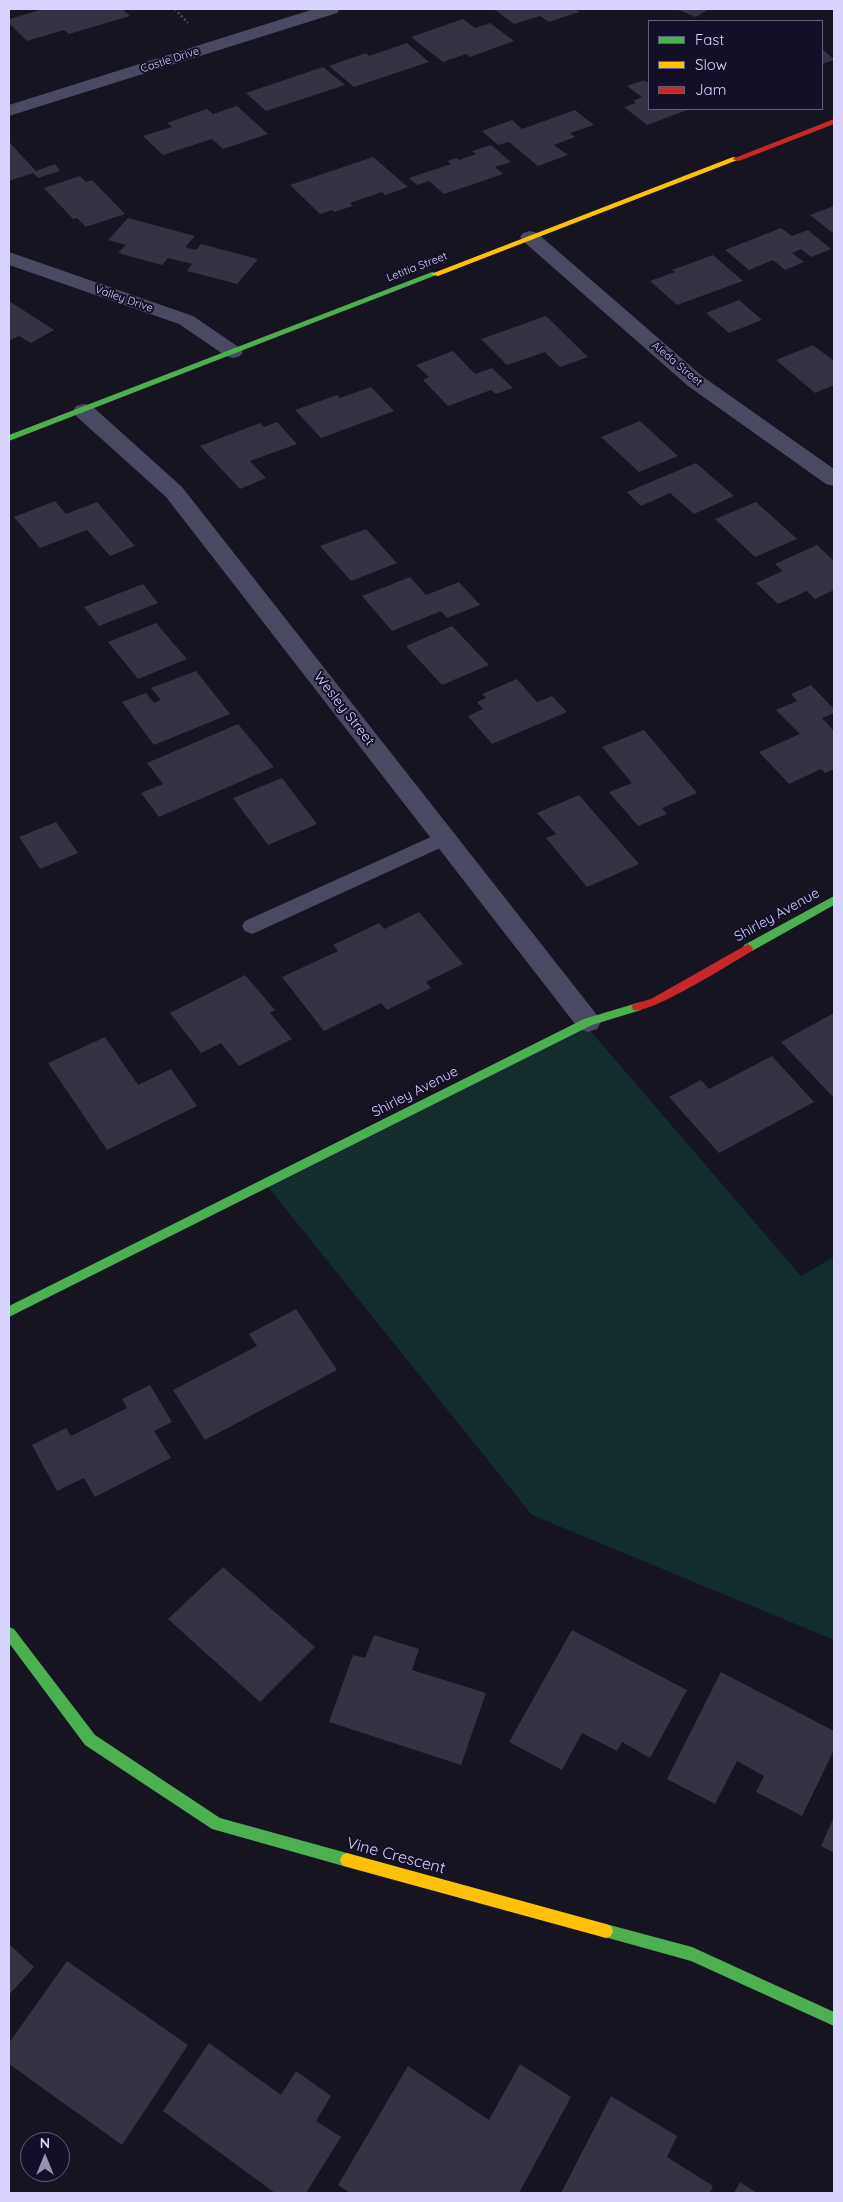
<!DOCTYPE html>
<html>
<head>
<meta charset="utf-8">
<style>
	body { margin:0 }
	#map { position:relative; width:843px; height:2202px; overflow:hidden; background:#161421; font-family:Quicksand,sans-serif }
	canvas { display:block }
	.frame { position:absolute; inset:0; border:10px solid #d9d4ff; pointer-events:none }
	.legend { position:absolute; left:648px; top:20px; width:175px; height:90px; box-sizing:border-box; background:#130f26; border:1px solid #625e7d; margin:0; padding:6px 9px; list-style:none; font-size:15px; color:#d9d4ff }
	.legend li { display:flex; align-items:center; gap:10px; height:25px }
	.legend b { width:25px; border:1px solid #625e7d }
	.north { position:absolute; left:20px; top:2132px; width:50px; height:50px; box-sizing:border-box; background:#130f26; border:1px solid #625e7d; border-radius:50%; rotate:0deg; font-size:14px; font-weight:700; line-height:20px; text-align:center; color:#d9d4ff }
	.north::after { content:''; display:block; margin:auto; width:18px; height:22px; background:#9591b1; clip-path:polygon(50% 0,100% 100%,50% 72%,0 100%) }
</style>
</head>
<body>
<div id="map">
<canvas width="843" height="2202"></canvas>
<div class="frame"></div>
<ul class="legend">
<li><b style="height:6px;background:#4caf50"></b>Fast</li>
<li><b style="height:6px;background:#ffc107"></b>Slow</li>
<li><b style="height:6px;background:#c62828"></b>Jam</li>
</ul>
<div class="north">N</div>
</div>
<script>
const c = document.querySelector('canvas').getContext('2d');
c.lineJoin = 'round';
function fillPath(path, color) {
  c.fillStyle = color;
  c.fill(path, 'evenodd');
}
function stroke(path, color, width, dash) {
  c.strokeStyle = color;
  c.lineWidth = width;
  c.lineCap = dash ? 'butt' : 'round';
  c.setLineDash(dash || []);
  c.stroke(path);
}
function drawText(font, color, halo, rows, align = 'center') {
  c.font = font + ' Quicksand,sans-serif';
  c.lineWidth = 4;
  c.setLineDash([]);
  c.textBaseline = 'middle';
  c.strokeStyle = halo;
  c.fillStyle = color;
  for (const [text, x, y, turn = 0] of rows) {
    c.save();
    c.translate(x, y);
    c.rotate((+turn || 0) * Math.PI / 180);
    c.textAlign = isNaN(turn) ? turn : align;
    if (halo) c.strokeText(text, 0, 0);
    c.fillText(text, 0, 0);
    c.restore();
  }
}
const green = new Path2D(`
	M587,1027L801,1276L834,1257V1640L532,1515L268,1187Z`);
const building = new Path2D(`
	M43,9H122L130,16L69,34L64,30L27,41L9,23V19Z
	M494,9H575L579,12L549,22L540,16L514,24Z
	M676,9H709L696,17Z
	M463,19L475,28L490,23L514,41L470,57L466,54L443,62L411,37Z
	M407,43L429,62L354,87L329,66L366,53L369,56Z
	M822,49L834,59V60L822,64Z
	M323,67L345,85L266,111L246,93Z
	M644,80L646,82L649,81V109H690L647,125L624,107L636,103L633,101L642,97L627,86Z
	M237,106L268,134L223,149L212,139L163,155L143,136L172,127L167,123L207,109L213,114Z
	M575,110L594,125L570,133L575,137L554,145L568,155L538,166L509,142L498,145L482,131L512,120L522,129Z
	M9,142L36,171L55,164L60,171L38,178L33,173L9,181Z
	M491,145L511,162L495,167L503,174L444,194L429,181L417,185L409,178L451,164L447,161L457,158L459,160L476,154L472,151Z
	M373,157L408,187L385,195L382,192L350,203L353,206L334,212L332,210L320,214L290,185Z
	M80,176L86,182L92,180L125,214L86,227L77,218L73,219L44,188Z
	M834,206V234L810,215Z
	M128,218L195,236L185,247L196,250L201,244L258,259L237,284L187,271L192,264L168,258L162,265L118,253L126,245L108,240Z
	M781,228L792,236L808,230L831,249L811,257L801,249L792,253L804,262L785,270L773,260L749,270L725,250Z
	M713,255L743,281L677,305L650,281L675,272L672,270Z
	M739,300L762,320L729,333L706,313Z
	M9,301L54,330L31,343L19,336L9,341Z
	M546,316L588,357L560,367L545,352L507,365L481,339Z
	M813,345L834,361V385L815,393L776,360Z
	M453,351L475,374L492,368L513,388L496,394L491,390L448,406L423,380L429,377L416,365Z
	M371,387L394,411L321,438L295,410L337,395L340,398Z
	M640,421L678,456L639,472L601,437Z
	M277,422L297,444L250,461L266,478L240,489L200,446L260,423L264,427Z
	M696,463L734,496L694,514L670,493L641,506L627,492Z
	M55,501L66,514L97,502L135,546L110,556L87,530L40,548L14,517Z
	M756,502L797,539L755,557L715,519Z
	M366,529L397,563L351,581L320,546Z
	M817,545L834,561V590L815,599L807,591L778,604L756,583L783,571L775,564Z
	M410,577L426,595L459,582L480,605L447,618L441,611L392,631L362,596Z
	M143,584L158,603L99,626L84,607Z
	M156,623L187,659L138,679L108,642Z
	M452,626L489,665L442,685L406,646Z
	M196,671L230,714L154,745L122,702L146,693L154,703L161,700L151,688Z
	M517,679L537,702L552,696L567,712L492,744L468,716L483,709L477,702L486,698L482,694Z
	M811,685L834,709V713L822,718L834,731V769L825,773L821,769L789,784L759,752L800,734L776,710L797,701L791,694Z
	M238,724L274,767L159,817L141,793L163,784L147,763Z
	M644,730L697,793L662,808L667,814L638,826L609,792L632,783L602,747Z
	M282,778L317,824L268,845L233,798Z
	M579,795L639,864L587,887L546,838L556,834L537,813Z
	M56,822L78,853L40,869L19,837Z
	M419,912L463,964L426,982L431,988L387,1010L381,1003L324,1031L282,977L338,951L333,945L379,923L384,929Z
	M245,975L275,1010L270,1013L292,1039L239,1066L221,1043L201,1053L170,1013Z
	M834,1013V1098L781,1042Z
	M105,1037L138,1085L171,1069L197,1106L107,1150L48,1063Z
	M772,1056L814,1102L719,1153L669,1097L701,1080L709,1089Z
	M296,1309L337,1370L205,1440L173,1390L257,1346L249,1334Z
	M150,1385L172,1422L154,1431L171,1458L95,1497L84,1478L57,1491L32,1445L66,1428L71,1436L127,1408L122,1399Z
	M223,1567L315,1647L260,1702L168,1619Z
	M572,1630L687,1690L650,1758L622,1742L617,1751L582,1733L562,1770L509,1742Z
	M374,1635L419,1649L412,1670L486,1693L461,1765L329,1722L353,1655L365,1658Z
	M721,1672L834,1731V1750L802,1816L756,1792L764,1776L737,1761L715,1804L667,1779Z
	M834,1817V1853L821,1846Z
	M9,1944L34,1967L9,1995Z
	M67,1961L188,2045L122,2145L9,2064V2043Z
	M209,2043L281,2095L296,2071L331,2096L316,2121L341,2137L306,2193H275L163,2111Z
	M520,2064L571,2097L519,2193H350L338,2185L408,2066L489,2120Z
	M611,2096L677,2136L667,2157L713,2186L710,2193H561Z
	M740,2182L757,2193H734Z`);
const path = new Path2D(`
	M175,9L188,23`);
const lane = new Path2D(`
	M444,831L451,833L454,838L451,843L259,931L252,934L245,931L242,926L245,921Z`);
const street = new Path2D(`
	M314,9H340L337,13L9,116V105Z
	M530,231L537,233L702,376L834,469V486L826,484L688,386L523,241L520,237L523,233Z
	M9,252L193,316L240,348L243,352L240,356L233,358L226,356L179,324L9,265Z
	M84,404L92,406L182,487L597,1015L601,1022L597,1029L588,1032L579,1029L166,497L76,416L73,411L76,406Z`);
const fast = new Path2D(`
	M432,272L439,274L9,441V435Z
	M834,896V905L752,951H744L743,948L744,945Z
	M637,1003L641,1004L642,1007L641,1010L592,1025L9,1317V1306L584,1019Z
	M9,1627L14,1629L95,1735L220,1818L347,1853L352,1855L354,1860L352,1865L347,1867L212,1829L85,1745L9,1643Z
	M606,1924L692,1947L834,2012V2026L691,1961L601,1936L599,1931L601,1926Z`);
const slow = new Path2D(`
	M733,157L740,159L438,276L431,274Z
	M347,1853L606,1924L611,1926L613,1931L611,1936L606,1938L347,1867L342,1865L340,1860L342,1855Z`);
const jam = new Path2D(`
	M834,119V124L739,161L732,159Z
	M748,944L753,948L752,951C733,962 650,1015 633,1010L632,1007L633,1004L651,999Z`);
const farStreetnames = [
	["Castle Drive",170,60,-18],
	["Letitia Street",417,267,-21],
	["Valley Drive",124,299,19],
	["Aleda Street",677,364,40]
];
const streetNames = [
	["Wesley Street",344,709,52],
	["Shirley Avenue",777,915,-29],
	["Shirley Avenue",415,1092,-27]
];
const nearStreetnames = [
	["Vine Crescent",396,1856,15]
];
fillPath(green, '#132c2d');
fillPath(building, '#343243');
stroke(path, '#44505f', 2.5, [2, 2.5]);
fillPath(lane, '#4a4962');
fillPath(street, '#4a4962');
fillPath(fast, '#4caf50');
fillPath(slow, '#ffc107');
fillPath(jam, '#c62828');
drawText('11px', '#d9d4ff', '#130f26', farStreetnames);
drawText('14px', '#d9d4ff', '#130f26', streetNames);
drawText('16px', '#d9d4ff', '#130f26', nearStreetnames);
</script>
</body>
</html>
